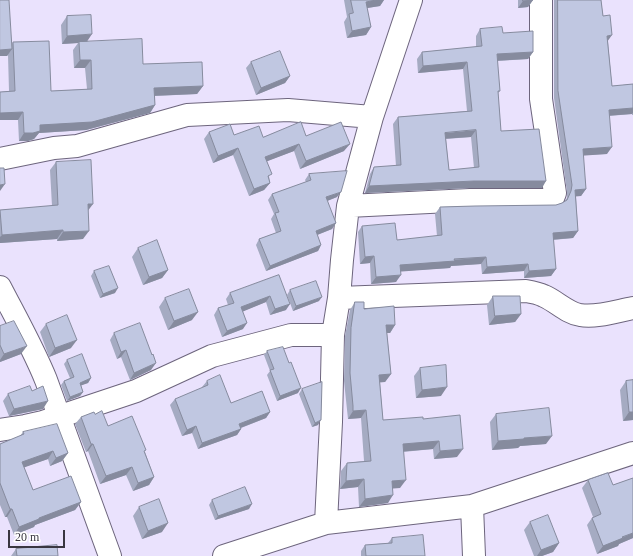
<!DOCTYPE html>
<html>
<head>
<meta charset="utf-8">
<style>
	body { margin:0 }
	#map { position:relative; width:633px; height:556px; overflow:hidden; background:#eae2fd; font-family:"Times New Roman",serif }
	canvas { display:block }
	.scale { position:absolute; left:8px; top:530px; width:57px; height:18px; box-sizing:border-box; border:2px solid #393640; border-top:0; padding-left:5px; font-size:12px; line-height:14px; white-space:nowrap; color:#393640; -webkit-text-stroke:3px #fff; paint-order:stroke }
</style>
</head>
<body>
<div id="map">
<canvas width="633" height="556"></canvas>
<div class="scale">20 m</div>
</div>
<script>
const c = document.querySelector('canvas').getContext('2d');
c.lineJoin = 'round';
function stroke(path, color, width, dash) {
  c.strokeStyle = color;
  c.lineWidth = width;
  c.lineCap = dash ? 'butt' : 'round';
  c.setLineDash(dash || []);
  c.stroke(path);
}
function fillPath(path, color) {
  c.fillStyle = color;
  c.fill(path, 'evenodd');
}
const street = new Path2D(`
	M0,159L54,148L77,146L187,115L288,110L372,117
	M348,206L470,200H547L553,198L555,193L541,99V0
	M0,287C16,318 33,348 46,380L110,556
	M339,298L526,291C532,292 538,293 544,296C556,301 567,313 580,315C596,318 617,311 633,308
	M0,430L25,426L43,422L136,391L212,356L291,335H333
	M472,506L474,556
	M326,523L331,422L333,335L339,298L342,260L348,206L372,117L411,0
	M224,556L326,523L472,506L633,453`);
const wall = new Path2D(`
	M0,0L11,45L13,42L51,91L87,89L85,68H74L73,50L78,43L62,44L61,25L67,16L87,41L143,64L203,86L197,94L155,96V105L150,113L86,130L39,133L34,139L28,141H19L18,120H0V92L9,91L8,55L7,56H0Z
	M344,0H384L380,6L367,8L371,27L366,35L347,38L344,22L347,17Z
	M518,0H533L528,7L518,8Z
	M554,0H601L603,16L608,42L612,86L633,84V115H632V114L609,116L607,154L583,155L586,189L581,196H576L578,231L573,238L553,240L556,269L551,276L524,278V271L482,274L481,264L451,266L450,268L400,271L396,282L371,284L370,263L360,264L358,232L362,226L397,240L437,236L435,214L440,207L556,205L562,203L565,201L567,198V192L554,98Z
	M480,29L503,33L533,52L528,59L497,61L500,91L498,93L501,131L542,188H469L365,193L370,174L374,167L396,166L393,124L398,117L467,111L463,69L418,73L417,59L422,52L476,47V36ZM471,137L474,168L449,170L446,139Z
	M251,62L290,76L285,83L256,95L246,68Z
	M209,132L234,135L263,137L306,136L344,151L300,169L294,151L267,161L270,183L264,190L249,196L233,155L213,163L204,139Z
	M56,162L88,212L83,239L57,241V239L0,243V210L52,206L50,170Z
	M309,174L337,197L327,201L336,223L332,229L317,235L321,245L318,251L266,271L256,245L259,239L276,233L271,219L274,214L268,200L272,194L306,182L305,180Z
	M138,248L168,270L162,278L143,285L132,257Z
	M94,271L115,293L100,298L91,276Z
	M279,275L286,310L270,315L266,302L243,311V329L222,337L214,315L218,308L228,305L226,299L230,293Z
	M290,290L319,301L293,311L287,295Z
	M493,296L521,314L515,322L489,325L487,305Z
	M165,298L192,320L168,330L159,307Z
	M355,302L364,309L395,325L390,333H387L391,374L385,382H380L383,420L423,419L457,457L434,459L433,449L403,452L400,488H393L388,503L359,507L358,487L340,489L341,471L347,463L364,461L361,418L348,419L344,381L345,336L350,310Z
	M46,324L71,348L49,357L40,332Z
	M0,326L21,354L0,362Z
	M114,333L151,370L130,380L121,357L117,359L110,340Z
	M267,351L298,393L277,401L267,375L270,371L264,355Z
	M67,360L91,378L88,383L81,385L83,392L80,396L67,401L61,385L64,381L70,378L64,364Z
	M420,368L441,396L416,398L414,376Z
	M633,380V420L623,421L620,390L626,381Z
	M207,381L231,403L270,412L266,418L241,428V429L237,435L198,449L192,433L182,436L170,405L175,399L203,388L202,387Z
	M302,389L318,425L312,427L299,394Z
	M32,391L43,409L9,416L3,401L8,394Z
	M95,414L108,426L145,452L154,477L149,485L133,491L126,475L100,484L88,451L86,452L75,424L81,417Z
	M496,414L546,444L520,446L518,448L492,450L490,422Z
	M23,432L68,453L62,461L50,466L48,459L24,467L33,490L81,502L75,510L35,525L34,527L14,535L7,517H5L0,505V444L20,436Z
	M633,478V538L619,544L618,546L597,554L587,525L592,518L593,517L582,488L588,480L613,485Z
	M212,500L249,509L215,520L209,505Z
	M139,507L162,532L142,539L133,516Z
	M530,522L559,543L553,552L542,556H534L524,530Z
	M392,538L425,556H361V551L365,545L388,543Z
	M16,549L58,556H11Z`);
const shadedWall = new Path2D(`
	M376,0H384L380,6L361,9L366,2Z
	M533,0L528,7L518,8L523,1Z
	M371,27L366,35L347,38L352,31Z
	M92,34L86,43L79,42L78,43L62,44L67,36Z
	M612,35L607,42V36Z
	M12,49L7,56H0V50Z
	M533,52L528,59L492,61L497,54Z
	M80,60H91L85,68H74Z
	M467,62L463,69L418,73L423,66Z
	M290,76L285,83L256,95L261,88Z
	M203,86L197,94L149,96L154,88Z
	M155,105L150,113L86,130L39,133L34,139L28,141H19L24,133L40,125Z
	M633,108V113L632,114L604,116L609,110Z
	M23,112L18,120H0V113Z
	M476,130L471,137L440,139L445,133Z
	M299,144L294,151L260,164L265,157Z
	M350,144L344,151L300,169L306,161Z
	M612,147L607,154L578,156L583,149Z
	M238,148L233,155L213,163L218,156Z
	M474,181H546L542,188H469L365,193L369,186Z
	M270,183L264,190L249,196L254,189Z
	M5,184L0,191V185Z
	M586,189L581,196L570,197L575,190Z
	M341,192L337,197L322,203L326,197Z
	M88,204H93L87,212Z
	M336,223L332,229L312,237L316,231Z
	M63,230L57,239L0,243V237L2,235Z
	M89,231L83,239L57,241L63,232Z
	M578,231L573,238L548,240L553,233Z
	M321,245L318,251L266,271L270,266Z
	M374,256L370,263L360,264L365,257Z
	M486,257L481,264L451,266L450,268L395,272L400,265Z
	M528,264L524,271L482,274L487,267Z
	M556,269L551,276L524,278L529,271Z
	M168,270L162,278L143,285L149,277Z
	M401,275L396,282L371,284L376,277Z
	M118,288L115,293L100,298L103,294Z
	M270,296L266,302L237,314L241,307Z
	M322,297L319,301L293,311L296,306Z
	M290,304L286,310L270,315L275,309Z
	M198,312L192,320L168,330L174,321Z
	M521,314L515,322L489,325L495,316Z
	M247,323L243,329L222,337L227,331Z
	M386,325H395L390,333H381Z
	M77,340L71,348L49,357L55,348Z
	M27,346L21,354L0,362V360L4,354Z
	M126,350L121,357L117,359L121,352Z
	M156,363L151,370L130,380L134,373Z
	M391,374L385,382L374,383L379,375Z
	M91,378L88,383L77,387L80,383Z
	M447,387L441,396L416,398L422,390Z
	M301,388L298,393L277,401L280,396Z
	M83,392L80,396L67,401L70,397Z
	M48,401L43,409L9,416L14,409Z
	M366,410L361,418L348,419L353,411Z
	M270,412L266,418L235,430L239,424Z
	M629,412H633V420L623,421Z
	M321,420L318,425L312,427L315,423Z
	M196,426L192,433L182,436L187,430Z
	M241,429L237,435L198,449L202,443Z
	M552,436L546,444L520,446L518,448L492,450L498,441L524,438Z
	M439,441L433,449L397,452L403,444Z
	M91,444H93L88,451L86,452Z
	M463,449L457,457L434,459L440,451Z
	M53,451L48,459L17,470L22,462Z
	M68,453L62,461L50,466L56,458Z
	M132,467L126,475L100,484L106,476Z
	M154,477L149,485L133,491L138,483Z
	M364,479L358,487L340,489L346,481Z
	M406,480L400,488L387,489L392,481Z
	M393,495L388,503L359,507L365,499Z
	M81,502L75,510L35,525L34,527L14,535L19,527L39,518Z
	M252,504L249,509L215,520L218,516Z
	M10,509H12L7,517H5Z
	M168,523L162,532L142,539L148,531Z
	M633,533V538L619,544L618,546L597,554L603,546Z
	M559,543L553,552L542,556H537L541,550Z`);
const building = new Path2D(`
	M0,0H9L12,49L0,50Z
	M351,0H376L366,2L371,27L352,31L349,14L353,13Z
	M523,0H533L523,1Z
	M558,0H601L603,16L610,15L612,35L607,36L612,86L633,84V108L609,110L612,147L583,149L586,189L575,190L578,231L553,233L556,269L529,271L528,264L487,267L486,257L454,259L455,261L400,265L401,275L376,277L374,256L365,257L362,226L395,223L397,240L442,235L440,207L475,206L556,205L562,203L567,200L571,191L572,185L558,91Z
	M91,15L92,34L67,36V16Z
	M502,27L503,33L533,31V52L497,54L500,91H498L501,131L539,129L546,181H474L369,186L374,167L401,165L398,117L472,111L467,62L423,66L422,52L482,46L480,29ZM476,130L479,167L449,170L445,133Z
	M142,39L143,64L202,62L203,86L154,88L155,105L92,122L40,125V131L33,133H24L23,112L0,113V92L15,91L13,42L49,41L51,91L92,89L91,60H80L79,42Z
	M280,51L290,76L261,88L251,62Z
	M301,122L306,136L341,122L350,144L306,161L299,144L265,157L272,174L268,176L270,183L254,189L238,148L218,156L209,132L230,124L234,135L259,126L263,137Z
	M91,160L93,204H88L89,231L63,232V230L2,235L0,210L58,205L56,162Z
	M0,168H4L5,184L0,185Z
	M347,171L341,192L326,197L336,223L316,231L321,245L270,266L259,239L281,231L275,213L279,212L272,194L311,180L309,174Z
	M157,240L168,270L149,277L138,248Z
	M109,266L118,288L103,294L94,271Z
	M279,275L290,304L275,309L270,296L241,307L247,323L227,331L218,308L234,303L230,293Z
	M316,281L322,297L296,306L290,290Z
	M189,289L198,312L174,321L165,298Z
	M493,296H520L521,314L495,316Z
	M355,302H364V309L394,306L395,325H386L391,374L379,375L383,420L423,417V419L460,415L463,449L440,451L439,441L403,444L406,480L392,481L393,495L365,499L364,479L346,481L347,463L371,461L366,410L353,411V406L350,373L351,328Z
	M67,315L77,340L55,348L46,324Z
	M14,321L27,346L4,354L0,345V326Z
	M140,323L152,355L153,354L156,363L134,373L126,350L121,352L114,333Z
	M283,347L289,363L291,362L301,388L280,396L270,370L274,369L267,351Z
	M82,354L91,378L80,383L83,392L70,397L64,381L74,377L67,360Z
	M446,365L447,387L422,390L420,368Z
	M220,375L231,403L262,391L270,412L239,424L241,429L202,443L196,426L187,430L175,399L208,385L207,381Z
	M633,380V412H629L626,381Z
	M322,382L321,420L315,423L302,389Z
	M30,386L32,391L43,386L48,401L14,409L8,394Z
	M549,408L552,436L524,438V439L498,441L496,414Z
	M102,411L108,426L132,416L146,450L144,451L154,477L138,483L132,467L106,476L93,444H91L81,417L94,412L95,414Z
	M57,424L68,453L56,458L53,451L22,462L33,490L71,476L81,502L39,518V519L19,527L12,509H10L0,483V444L24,434L23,432Z
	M608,473L613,485L633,478V533L622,537L623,538L603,546L592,518L601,514L588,480Z
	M245,487L252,504L218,516L212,500Z
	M159,499L168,523L148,531L139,507Z
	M548,515L559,543L541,550L530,522Z
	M423,535L425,556H366L365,545L392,543V538Z
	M57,545L58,556H17L16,549Z`);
stroke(street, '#6d657d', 24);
stroke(street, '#fff', 22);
fillPath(wall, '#a5abc2');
fillPath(shadedWall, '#868b9e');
fillPath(building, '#c0c7e1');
stroke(building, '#868b9e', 1);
</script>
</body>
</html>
